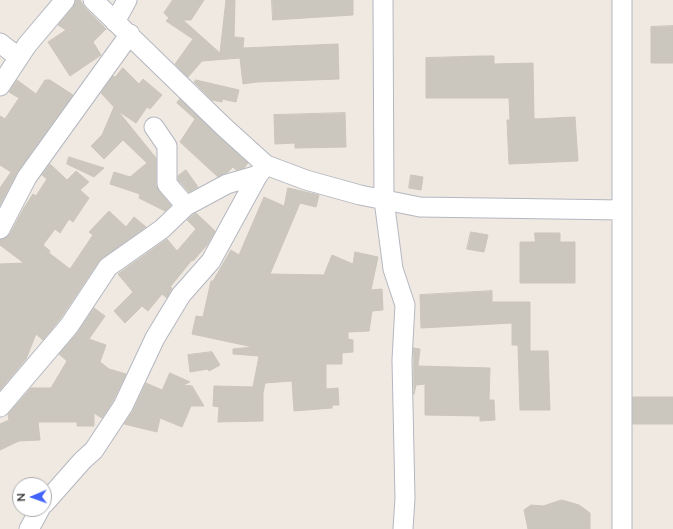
<!DOCTYPE html>
<html>
<head>
<meta charset="utf-8">
<style>
	body { margin:0 }
	#map { position:relative; width:673px; height:529px; overflow:hidden; background:#efe9e1; font-family:Lato,sans-serif }
	canvas { display:block }
	.north { position:absolute; left:12px; top:477px; width:40px; height:40px; box-sizing:border-box; background:#fff; border:1px solid #ababab; border-radius:50%; rotate:268deg; font-size:11px; font-weight:700; line-height:16px; text-align:center; color:#2e2e2e }
	.north::after { content:''; display:block; margin:auto; width:14px; height:18px; background:#4264fb; clip-path:polygon(50% 0,100% 100%,50% 72%,0 100%) }
</style>
</head>
<body>
<div id="map">
<canvas width="673" height="529"></canvas>
<div class="north">N</div>
</div>
<script>
const c = document.querySelector('canvas').getContext('2d');
c.lineJoin = 'round';
function fillPath(path, color) {
  c.fillStyle = color;
  c.fill(path, 'evenodd');
}
function stroke(path, color, width, dash) {
  c.strokeStyle = color;
  c.lineWidth = width;
  c.lineCap = dash ? 'butt' : 'round';
  c.setLineDash(dash || []);
  c.stroke(path);
}
const building = new Path2D(`
	M76,0H80L85,8L106,29L93,42L101,55L70,76L48,42L66,30L58,25L73,7Z
	M173,0H204L191,20H183L220,53L226,0H235L234,37L244,38L243,48L338,44L339,79L257,82L243,84L240,58L202,61L188,77L175,64L193,39L166,21L169,18L164,13Z
	M272,0H353V15L273,20Z
	M673,26V63H651V27Z
	M482,56H494V64L533,63L534,119L575,117L578,161L509,164L507,120H510L509,98H426V58Z
	M123,68L139,84L143,79L162,95L150,109L147,107L136,123L118,111L156,158V185L159,191L171,205L165,211L139,198L140,194L110,184L114,172L130,177L147,163L123,140L104,159L91,146L102,135L114,107L101,93L113,76L115,77Z
	M17,80L36,94L45,80H50L73,95L18,171L0,205V188L11,172L0,165V116L5,119L19,98L9,92Z
	M196,80L239,90L236,102L222,99V102L212,100L194,82Z
	M180,99L248,163L244,168L236,170L233,167L228,172L218,177L180,142L195,119L177,103Z
	M345,113L346,147L295,148V143L275,144L274,115Z
	M69,157L104,168L94,177L67,164Z
	M50,164L67,180L76,171L89,182L80,190L89,198L73,222L69,219L60,233L55,229L43,245L50,251L49,253L70,269L93,235L89,232L109,211L126,227L134,217L146,227L99,261L60,319L43,340L36,334L26,359L0,390V264L24,263L0,245V240L10,234L24,208L33,194L36,196L47,179L42,175Z
	M186,170L198,187L189,192L178,180V176Z
	M411,175L423,177L421,190L409,188Z
	M288,188L319,195L316,207L300,203L270,274L324,275L332,255L353,264L355,252L378,257L371,290L382,289L383,310L372,311L369,331L348,332V339L353,340V352L342,353V364H326V389L338,388L339,405H332V408L294,411L292,381L265,383L263,393V421L218,422L219,407L213,406L214,386L253,387L259,356L233,354V349L253,347L192,334L196,316L203,317L211,281H213L231,250L239,255L264,197L284,206Z
	M196,213L215,231L207,245L193,261L192,260L170,287L172,288L167,298L162,294L148,311L142,306L125,323L114,311L133,292L118,274L167,239L177,251L196,229L187,220Z
	M471,232L488,235L484,252L467,249Z
	M535,233H560V242H575V283H520V242H535Z
	M492,291V302H530V351H548L550,410H520L518,345H512V323L421,328L420,295Z
	M94,308L105,316L89,339L106,345L100,362L109,369L126,374L113,401L102,418L94,413V426H77V422H38L40,440L19,441L0,450V424L9,420L8,414L31,388H51L67,361L59,354L78,332Z
	M414,348L420,349L418,366L490,368L489,400H494L495,420L480,421V416L425,415V384L416,385L414,394Z
	M212,352L220,365L209,371L208,369L190,372L188,355Z
	M170,373L190,382L183,385L192,386L204,406H191L182,427L160,418L157,432L124,424L133,411L146,383L162,390Z
	M633,397H673V424H633Z
	M562,500L579,505L590,513V529H528L524,510L531,505L543,506Z`);
const minor = new Path2D(`
	M93,0L224,127L266,165L306,180L360,195L420,207L622,210
	M383,0L384,200L393,269L405,305L402,360L405,498L403,529
	M622,0V529
	M115,22L127,0
	M0,43L18,57
	M0,86L27,45L65,0
	M154,127L167,146V184L186,206
	M0,229L27,177L130,34
	M0,407L69,326L108,267L162,229L186,206L227,184L258,175
	M44,504L82,461L94,450L123,406L155,338L181,295L211,261L258,175L266,165
	M29,529L40,509`);
fillPath(building, '#cbc7bf');
stroke(building, '#cbc5ba', 1);
stroke(minor, '#b4b7c1', 21);
stroke(minor, '#fff', 19);
</script>
</body>
</html>
